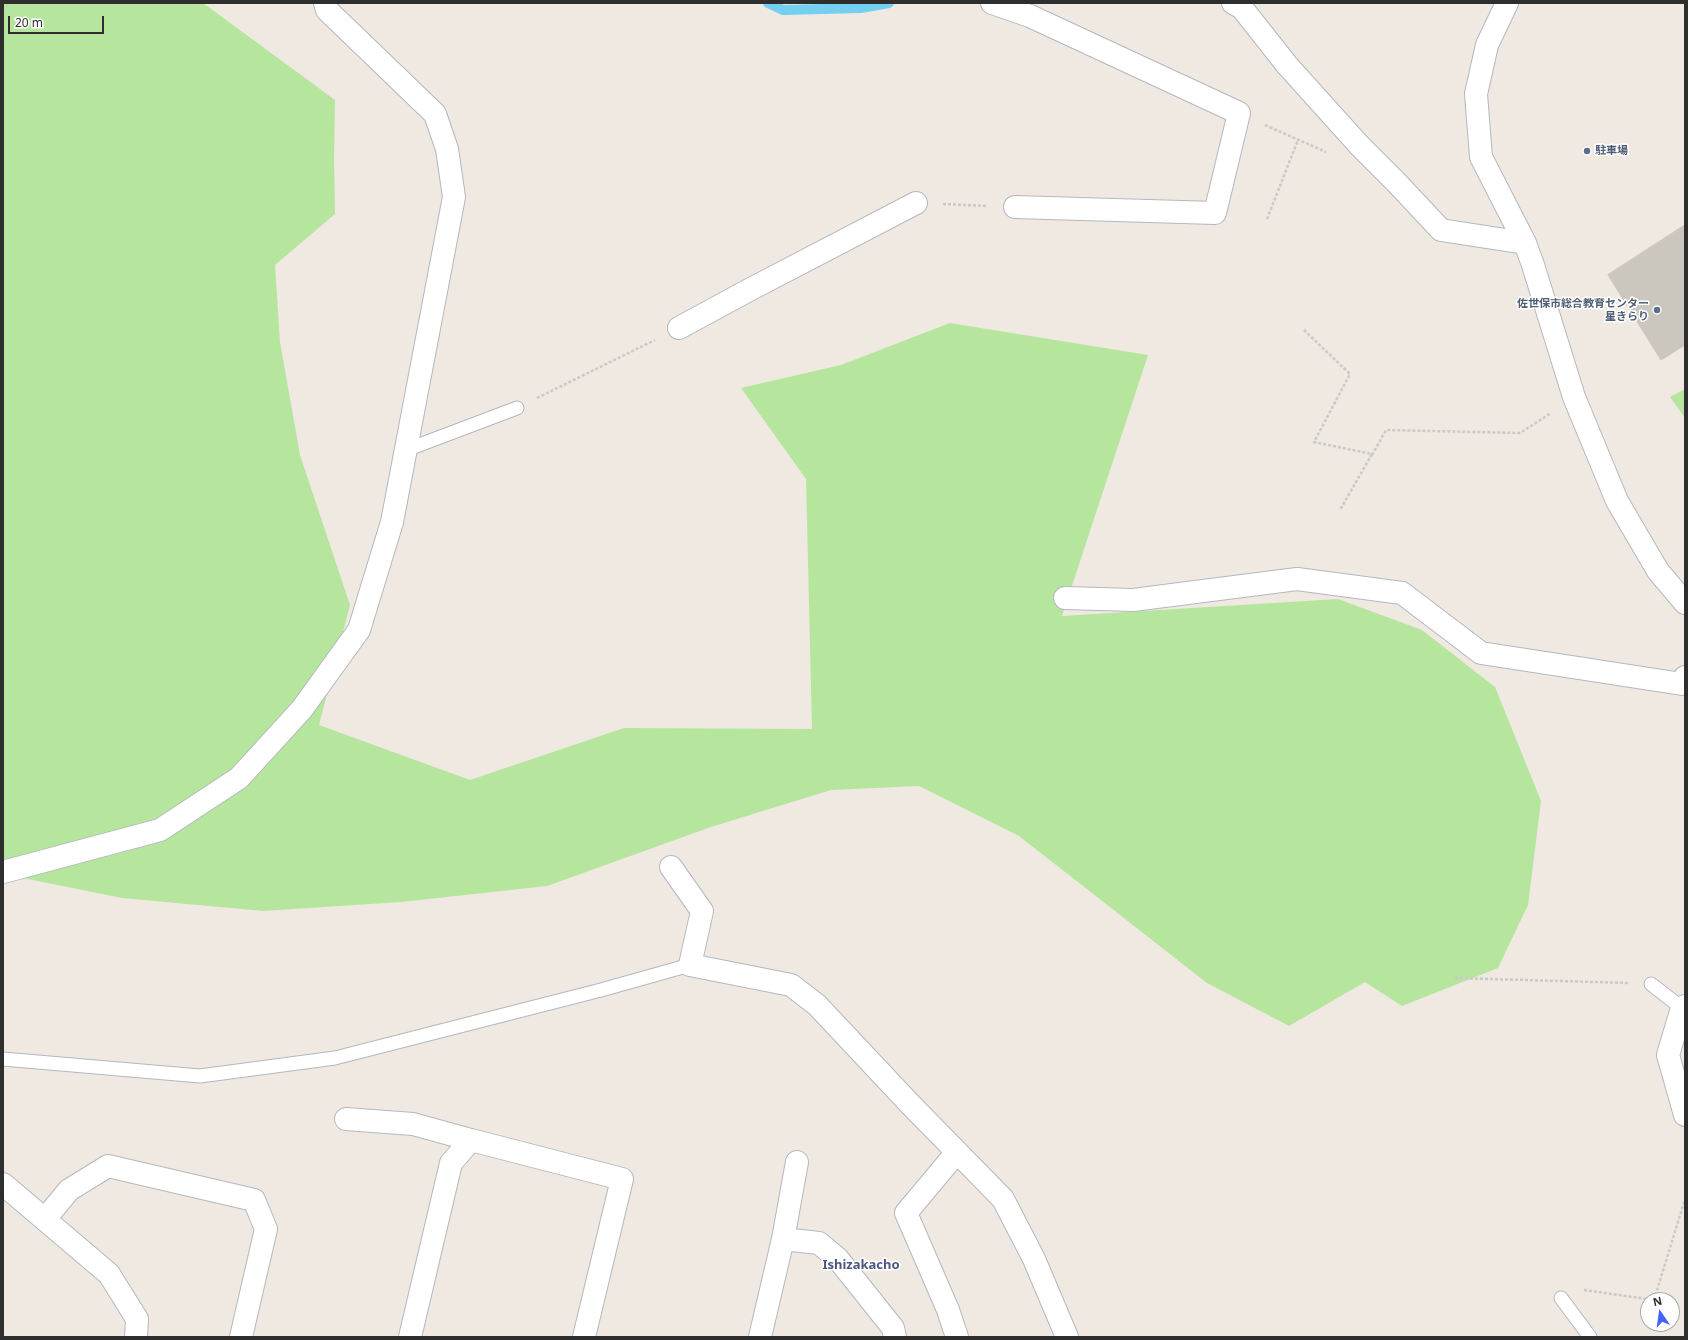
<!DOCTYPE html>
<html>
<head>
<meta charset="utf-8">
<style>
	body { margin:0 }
	#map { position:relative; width:1688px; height:1340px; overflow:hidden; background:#efe9e1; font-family:"Noto Sans",sans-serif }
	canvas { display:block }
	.frame { position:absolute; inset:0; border:4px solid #2e2e2e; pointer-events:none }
	.north { position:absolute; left:1640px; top:1292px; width:40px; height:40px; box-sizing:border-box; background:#fff; border:1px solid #ababab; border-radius:50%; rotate:347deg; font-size:11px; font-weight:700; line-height:16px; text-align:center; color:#2e2e2e }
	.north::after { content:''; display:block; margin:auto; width:14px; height:18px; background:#4264fb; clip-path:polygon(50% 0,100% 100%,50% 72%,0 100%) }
	.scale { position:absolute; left:8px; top:16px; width:96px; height:18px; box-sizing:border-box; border:2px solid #2e2e2e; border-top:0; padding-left:5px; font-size:12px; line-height:14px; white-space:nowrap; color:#2e2e2e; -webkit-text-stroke:3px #fff; paint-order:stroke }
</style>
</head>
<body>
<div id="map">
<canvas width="1688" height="1340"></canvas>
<div class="frame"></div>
<div class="north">N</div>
<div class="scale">20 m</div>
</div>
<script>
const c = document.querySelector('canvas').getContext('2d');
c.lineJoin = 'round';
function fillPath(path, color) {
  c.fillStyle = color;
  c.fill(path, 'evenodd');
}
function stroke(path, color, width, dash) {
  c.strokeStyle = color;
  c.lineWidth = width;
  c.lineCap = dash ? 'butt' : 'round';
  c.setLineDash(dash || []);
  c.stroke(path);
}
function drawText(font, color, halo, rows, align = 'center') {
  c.font = font + ' "Noto Sans","Noto Sans JP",sans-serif';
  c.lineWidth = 3;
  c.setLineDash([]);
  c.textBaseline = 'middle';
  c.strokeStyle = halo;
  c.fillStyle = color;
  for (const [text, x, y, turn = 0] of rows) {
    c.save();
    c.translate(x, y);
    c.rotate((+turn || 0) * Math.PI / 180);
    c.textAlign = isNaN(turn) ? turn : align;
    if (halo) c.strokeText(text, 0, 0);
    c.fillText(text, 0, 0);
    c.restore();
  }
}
const green = new Path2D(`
	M3,3H203L335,100L334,159L335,214L275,265L280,342L300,455L350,605L319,725L470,780L624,728L812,729L806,479L741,388L841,365L950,323L1148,355L1062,616L1338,599L1422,630L1495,687L1541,801L1528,905L1498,968L1402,1006L1365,982L1289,1026L1207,983L1019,836L919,786L831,790L711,827L547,886L401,902L263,911L122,898L3,874Z
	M1685,389V418L1670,397Z`);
const stream = new Path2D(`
	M768,3L783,10L861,8L889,3`);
const building = new Path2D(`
	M1685,225V345L1661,360L1608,275Z`);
const path = new Path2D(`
	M1265,125L1326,152
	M943,204L987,206
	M1267,219L1298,140
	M1304,330L1350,374L1314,442L1372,454L1340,510
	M537,398L655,340
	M1372,455L1386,430L1520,433L1551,413
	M1455,978L1629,983
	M1584,1290L1654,1300
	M1654,1300L1685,1199`);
const service = new Path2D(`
	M406,450L517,408
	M1651,984L1682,1008
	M3,1059L200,1076L335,1058L601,990L690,965
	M1561,1298L1590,1337`);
const minor = new Path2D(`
	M992,3L1030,16L1239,113L1215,213L1015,207
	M1233,3L1242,8L1287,65L1359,145L1396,182L1441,230L1525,243
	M1507,3L1487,45L1476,94L1481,157L1525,243L1533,265L1574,397L1617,501L1658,571L1685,603
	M679,328L749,290L916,203
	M1065,598L1133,600L1297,579L1402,593L1481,653L1682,684L1685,677
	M671,867L702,911L690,965L791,985L817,1005L909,1103L1003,1199L1034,1259L1067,1337
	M1685,1006L1682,1008L1668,1055L1685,1115
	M346,1119L413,1124L471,1140
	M45,1219L69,1190L108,1166L254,1200L266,1229L241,1337
	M783,1239L797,1162
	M410,1337L451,1163L471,1140L622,1179L584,1337
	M760,1337L783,1239L819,1243L838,1259L893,1328L895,1337
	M957,1337L948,1310L906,1213L957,1152`);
const tertiary = new Path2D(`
	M3,872L160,830L239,778L302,709L359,630L392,522L454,197L447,149L435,114L327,10L325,3
	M3,1184L109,1274L137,1319L136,1337`);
const markers = [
	[1587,151,4,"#5c6f8a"],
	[1657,310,4,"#5c6f8a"]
];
const serviceNames = [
	["駐車場",1595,151],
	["佐世保市総合教育センター",1649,304,"right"],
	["星きらり",1649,317,"right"]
];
const quarterNames = [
	["Ishizakacho",861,1265]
];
fillPath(green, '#b6e59e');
stroke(stream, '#75cff0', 10);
fillPath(building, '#cbc7bf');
stroke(building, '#cbc5ba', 1);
stroke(service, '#b4b7c1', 15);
stroke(minor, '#b4b7c1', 24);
stroke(tertiary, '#b4b7c1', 24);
stroke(path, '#c9c9c9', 2.5, [3, 2]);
stroke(service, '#fff', 13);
stroke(minor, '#fff', 22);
stroke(tertiary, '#fff', 22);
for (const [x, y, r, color] of markers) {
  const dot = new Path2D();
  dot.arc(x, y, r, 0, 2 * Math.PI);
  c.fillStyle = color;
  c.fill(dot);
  stroke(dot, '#fff', 1.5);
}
drawText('bold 11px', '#4e5e75', '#fff', serviceNames, 'left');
drawText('bold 13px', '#4d5680', '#fff', quarterNames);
</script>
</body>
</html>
